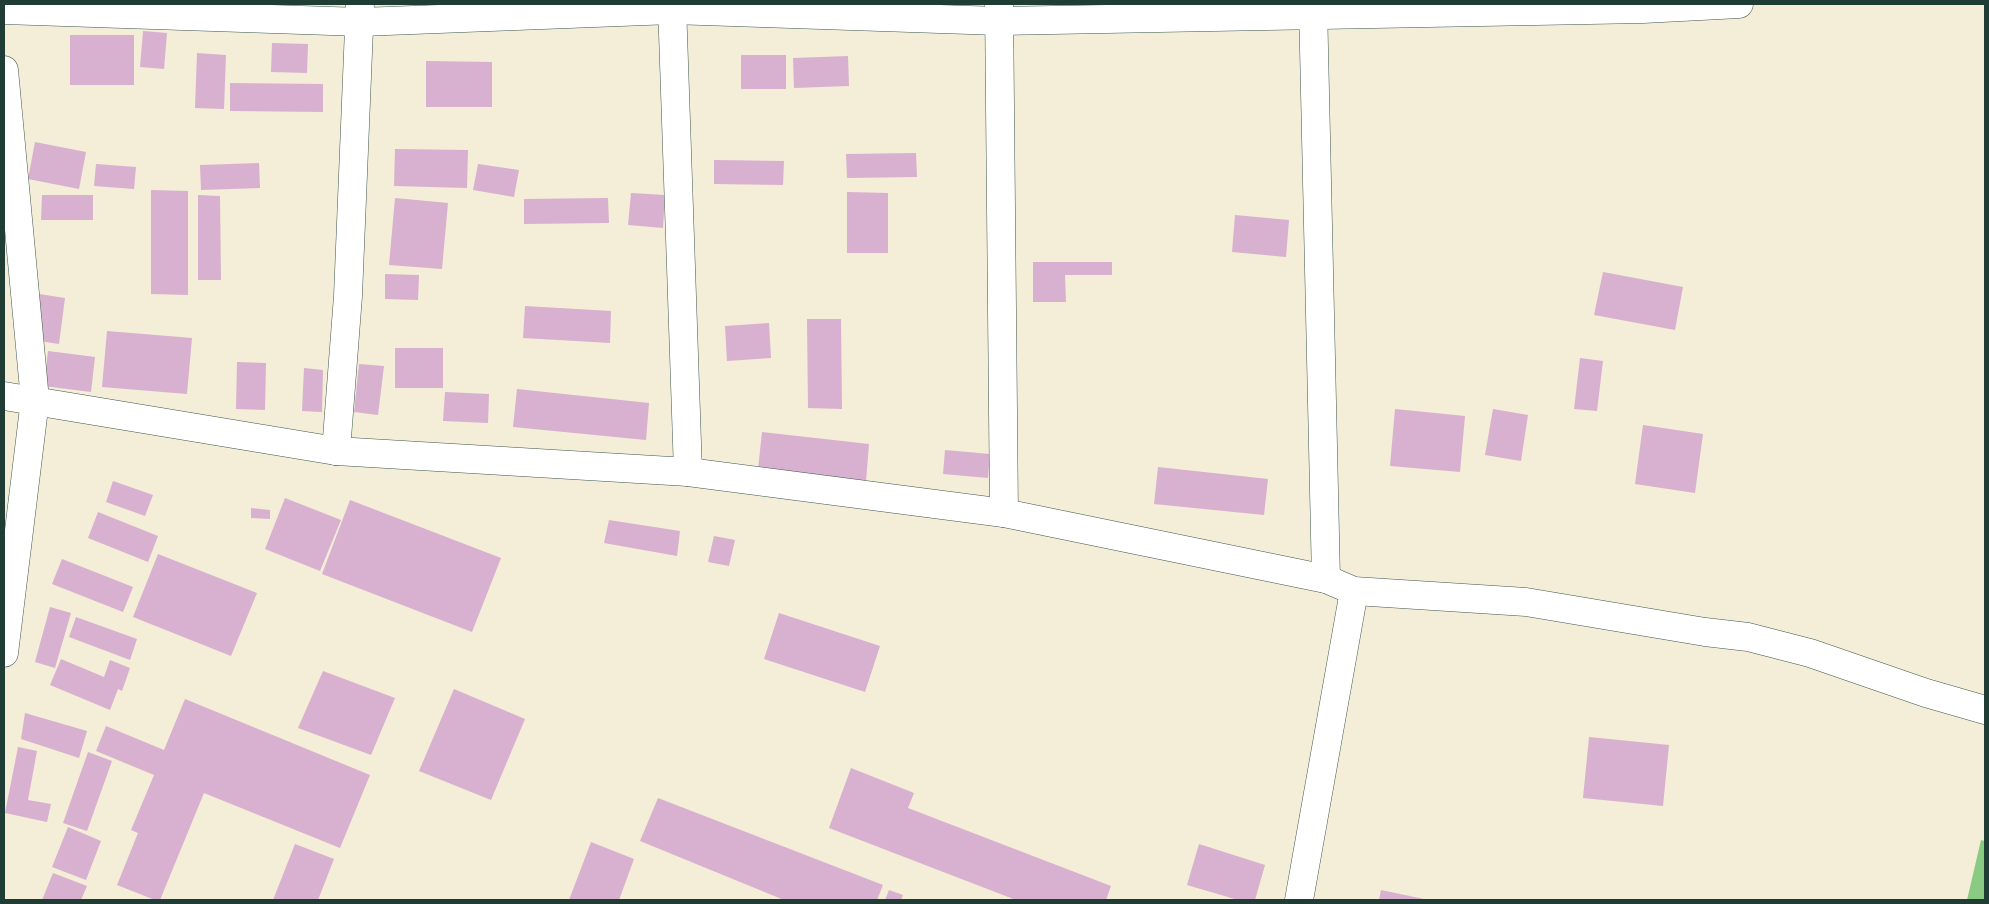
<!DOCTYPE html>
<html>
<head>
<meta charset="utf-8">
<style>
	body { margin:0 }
	#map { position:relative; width:1989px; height:904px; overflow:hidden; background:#f4edd7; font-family:Itim,sans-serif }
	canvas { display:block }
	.frame { position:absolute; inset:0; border:5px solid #1f3d34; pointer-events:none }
</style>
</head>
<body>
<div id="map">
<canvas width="1989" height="904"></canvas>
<div class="frame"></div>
</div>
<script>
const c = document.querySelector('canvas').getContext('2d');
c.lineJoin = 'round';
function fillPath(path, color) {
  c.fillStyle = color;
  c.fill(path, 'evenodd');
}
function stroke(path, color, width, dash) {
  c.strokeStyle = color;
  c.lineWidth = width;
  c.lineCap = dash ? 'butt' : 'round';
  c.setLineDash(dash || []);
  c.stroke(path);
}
const green = new Path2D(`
	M1981,840L1985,841V900H1967Z`);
const building = new Path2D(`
	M143,31L167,33L164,69L140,67Z
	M70,35H134V85H70Z
	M272,43L308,44L307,73L271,72Z
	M197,53L226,55L224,109L195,108Z
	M741,55H786V89H741Z
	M848,56L849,86L794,88L793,58Z
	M426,61L492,62V107H426Z
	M230,83L323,84V112L230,111Z
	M35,142L86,152L79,189L28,179Z
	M395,149L468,150L467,188L394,186Z
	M916,153L917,177L847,178L846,154Z
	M714,160L784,161L783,185L714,184Z
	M259,163L260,188L201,190L200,165Z
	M96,164L136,167L134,189L94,186Z
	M478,164L519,170L514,197L473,190Z
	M151,190L188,191V295L151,294Z
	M847,192L888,193V253H847Z
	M631,193L665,195L663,228L628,225Z
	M42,195H93V220H41Z
	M198,195L220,196L221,280H198Z
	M395,198L448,203L442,269L389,265Z
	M608,198L609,223L524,224V199Z
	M1235,215L1289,220L1286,257L1232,252Z
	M1033,262H1112V275H1065L1066,302H1033Z
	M1603,272L1683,287L1675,330L1594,315Z
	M385,274L419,275L418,300L385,299Z
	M39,294L65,298L59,344L33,340Z
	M525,306L611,311L610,343L523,338Z
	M807,319H841L842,409L808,408Z
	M769,323L771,358L727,361L725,326Z
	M107,331L192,338L187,394L102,387Z
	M395,348H443V388H395Z
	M48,351L95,357L91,392L44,386Z
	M1580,358L1603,361L1597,411L1574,409Z
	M237,362L266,363L265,410L236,409Z
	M359,364L384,366L378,415L354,412Z
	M304,368L323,370L322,412L302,411Z
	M517,389L649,403L646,440L513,427Z
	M445,392L489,394L488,423L443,421Z
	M1395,409L1465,416L1460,472L1390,466Z
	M1493,409L1528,415L1521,461L1485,455Z
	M1643,425L1703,434L1695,493L1635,484Z
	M762,432L869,444L866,481L758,469Z
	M945,450L990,454L988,478L943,474Z
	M1158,467L1268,479L1264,515L1154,504Z
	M113,481L153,495L145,516L106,502Z
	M285,498L341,520L320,571L265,549Z
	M350,500L501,558L472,632L322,574Z
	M251,508L270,510V519L251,518Z
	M98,512L158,536L148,562L88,538Z
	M609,520L680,531L677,556L604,543Z
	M714,536L735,540L729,566L708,562Z
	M158,554L257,593L231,656L133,617Z
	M62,559L133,587L123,612L52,584Z
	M50,607L71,613L55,668L35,662Z
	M779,613L880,646L865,692L764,659Z
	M76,617L137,639L130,660L69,637Z
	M61,659L104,677L110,660L130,668L122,691L118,689L110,710L50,685Z
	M323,671L395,698L371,755L298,728Z
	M454,689L525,719L491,800L419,771Z
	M185,699L370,775L340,848L204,793L160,900H155L117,885L138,833L131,830L154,775L96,751L106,726L164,750Z
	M25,713L87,731L79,758L21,739Z
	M1589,737L1669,745L1663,806L1583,798Z
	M18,747L37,751L28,800L51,804L47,822L5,813Z
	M88,752L112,761L87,831L63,823Z
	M851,768L914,793L908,808L1111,886L1106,900H1016L829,828Z
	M658,798L883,885L877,900H784L640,841Z
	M68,827L101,841L86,880L52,867Z
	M591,842L634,859L619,900H569Z
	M295,844L334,859L318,900H273Z
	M1199,844L1265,865L1255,900H1238L1187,885Z
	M53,873L87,886L81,900H42Z
	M889,890L903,895L901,900H885Z
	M1381,890L1424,899V900H1379Z`);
const minor = new Path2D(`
	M672,4L688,472
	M999,4L1004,513
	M1313,4L1326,579
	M4,70L35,400L4,653
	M336,451L348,296L360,4
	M1299,900L1354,591`);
const tertiary = new Path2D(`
	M4,10L361,22L672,10L999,21L1643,9L1739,4`);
const secondary = new Path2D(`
	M4,396L336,451L688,472L1004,513L1326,579L1354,591L1526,602L1705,632L1748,637L1810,653L1926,693L1985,710`);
fillPath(green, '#8acb83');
fillPath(building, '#d8b0d0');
stroke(minor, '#3f574c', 29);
stroke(tertiary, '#3f574c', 29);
stroke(secondary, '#3f574c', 29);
stroke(minor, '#fff', 28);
stroke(tertiary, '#fff', 28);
stroke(secondary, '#fff', 28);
</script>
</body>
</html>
